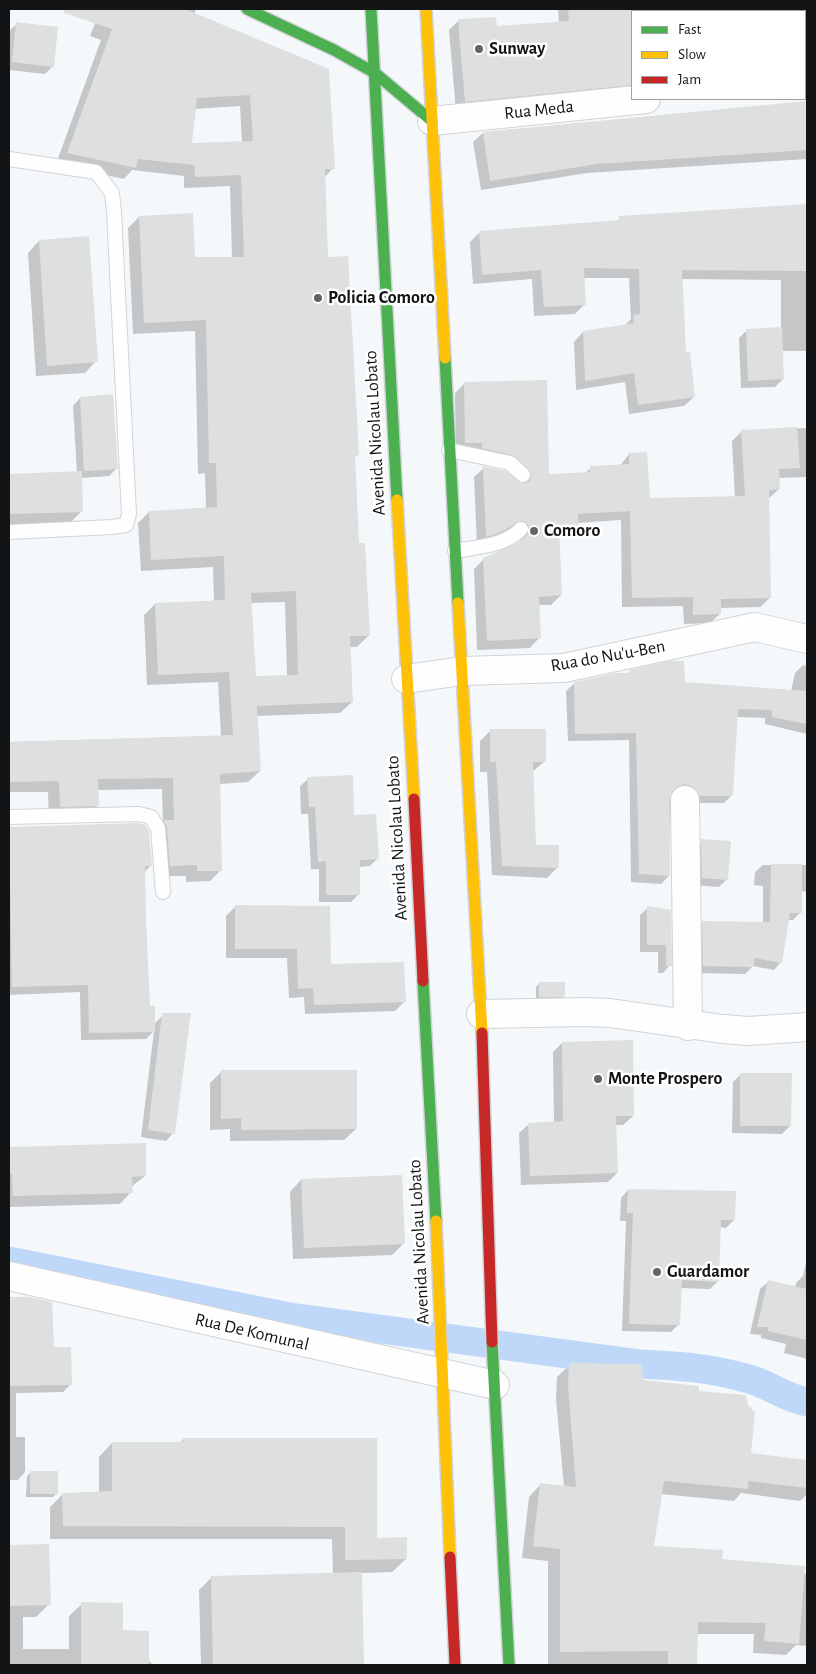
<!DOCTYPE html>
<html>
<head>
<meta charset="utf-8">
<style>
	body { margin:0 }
	#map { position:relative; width:816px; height:1674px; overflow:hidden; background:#f5f8fb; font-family:"Alegreya Sans",sans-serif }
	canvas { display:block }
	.frame { position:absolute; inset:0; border:10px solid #121416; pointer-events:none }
	.legend { position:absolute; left:631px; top:10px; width:175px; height:90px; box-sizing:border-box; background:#fff; border:1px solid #a0a1a2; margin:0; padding:6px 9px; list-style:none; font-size:15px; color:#121416 }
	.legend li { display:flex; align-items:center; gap:10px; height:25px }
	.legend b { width:25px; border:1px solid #a0a1a2 }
</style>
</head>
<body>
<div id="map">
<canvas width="816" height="1674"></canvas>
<div class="frame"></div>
<ul class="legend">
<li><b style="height:6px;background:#4caf50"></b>Fast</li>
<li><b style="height:6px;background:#ffc107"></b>Slow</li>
<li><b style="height:6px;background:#c62828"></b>Jam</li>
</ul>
</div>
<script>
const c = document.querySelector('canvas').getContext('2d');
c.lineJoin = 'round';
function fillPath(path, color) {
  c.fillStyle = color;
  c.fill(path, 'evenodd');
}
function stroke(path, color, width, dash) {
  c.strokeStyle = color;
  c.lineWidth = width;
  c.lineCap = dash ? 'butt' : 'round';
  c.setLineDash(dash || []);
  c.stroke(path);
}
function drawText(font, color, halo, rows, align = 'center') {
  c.font = font + ' "Alegreya Sans",sans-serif';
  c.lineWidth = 5;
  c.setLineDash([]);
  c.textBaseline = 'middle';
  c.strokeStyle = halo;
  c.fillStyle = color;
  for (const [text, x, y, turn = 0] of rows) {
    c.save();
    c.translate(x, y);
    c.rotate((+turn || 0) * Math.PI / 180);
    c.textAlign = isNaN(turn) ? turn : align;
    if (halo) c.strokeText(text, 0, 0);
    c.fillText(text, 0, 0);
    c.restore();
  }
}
const shadow = new Path2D(`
	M105,9H196L194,14L333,168L324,178L327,258L358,454L354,458L358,545L369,635L357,647H350L352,702L340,713L256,716L260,771L248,782L219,784L221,870L210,881L186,882V876H159L153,832L163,822L162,789L97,790V806L86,817L49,818L48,792H9V742L221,736L218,682L147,685L144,615L155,604L214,601L213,567L141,571L138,523L149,512L206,508L205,473L198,474L195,331L133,334L128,228L139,217L194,259L232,258L230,186L184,188V176L132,170L124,179L56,164L101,40L90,36L98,16ZM240,106L242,143L190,145L194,109ZM285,602L287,676L255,677L250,603Z
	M558,9H807V59H805V11H632V90L456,111L449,30L459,20L496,28L559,23Z
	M17,24L52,67L45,74L9,70V31Z
	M807,103V168V159L587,173L481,190L473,142L483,133Z
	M807,205V351H782L783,379L775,387L741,388L739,338L747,330L781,329V280L681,279L685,354L694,397L684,406L629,414L625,382L576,390L574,342L583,332L624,326L631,319L629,278H583L585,304L575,314L534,316L532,279L473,284L470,242L480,232L616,222L620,218Z
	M39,241L96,361L85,373L36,376L28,253Z
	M465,383L548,476L584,474L591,468L620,466L629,454L649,500L735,498L732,441L742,431L807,428V413V477L778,478L779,489L768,499L770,598L760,607L719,608L720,614L710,623L684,624L683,606L622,607L621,520L577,523V526L568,536H558L561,595L551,605H538L539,638L530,648L477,650L474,569L484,559L519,544L521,538L515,530H508L492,540L477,546L474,477L484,468L524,487L525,486L502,464L456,452L455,393Z
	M80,398L117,468L109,476L81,478L82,511L70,523L9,525V476L77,473L73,406Z
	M803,665L807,666V734L765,724V718L737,717L732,795L724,803H691L675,792L670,794L669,876L661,884L631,882L629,740L568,741L566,691L575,683L627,674L630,671L683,683L791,691L795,673Z
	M490,731L545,761L532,772L535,846L557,868L547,878L492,875L487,772H480V741Z
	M308,779L353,817L378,858L370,866L359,867V894L351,902H319V869H311L308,814H301L300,786Z
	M138,824L151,865L144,873L149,1007L154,1024L163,1015L173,1133L166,1141L141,1137L154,1031L146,1039L81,1040L80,992L9,995V829Z
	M702,841L727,879L719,887L694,885V848Z
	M763,865H807V892L801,891L800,913L793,920H788L781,962L774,970L753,966L745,974L696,973L695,930L703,923H763V886L754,885L755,872Z
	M236,906L330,966L405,1001L395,1011L305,1014L304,997L289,998L287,958H226V916Z
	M648,908L670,911V965L663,973H658V952H640V915Z
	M540,983L564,996L561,1000H536V987Z
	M562,1043L633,1116L623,1125H615L617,1173L608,1182L521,1185L519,1133L529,1124L554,1123L553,1052Z
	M221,1072L356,1129L344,1140L230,1141V1129L210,1130V1083Z
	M741,1074L790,1126L782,1134L732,1133L733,1082Z
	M145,1144V1176L131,1187V1192L120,1204L9,1207V1148Z
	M301,1180L404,1243L392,1255L293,1259L290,1192Z
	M628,1190L734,1220L726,1228L719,1227L718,1281L710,1289L680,1288L679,1324L671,1332L622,1331L626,1221H620L621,1198Z
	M807,1258V1359L784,1353L786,1344L761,1338V1335L750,1334L760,1289L768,1282L795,1288L796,1283L803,1276Z
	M9,1298H29L70,1385L63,1392L16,1393V1437H25V1472L18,1480H9Z
	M570,1365L697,1392L750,1454L807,1461V1494L800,1501L741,1493L734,1501L661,1494L652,1547L807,1574V1646L796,1645L786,1655L753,1653L754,1634H697L696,1665L548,1664V1561L522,1558L529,1497L541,1484L564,1487L556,1399L557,1377Z
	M183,1439L376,1539L406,1559L392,1572L361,1573L363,1665H201L199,1590L212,1577L333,1574L332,1539H50V1507L63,1494L99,1493V1457L112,1443H180Z
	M30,1473L57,1493L53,1497H26L27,1476Z
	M9,1546H48L49,1604L36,1617H23V1649H69V1616L82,1604L122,1632L153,1665H9Z`);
const canal = new Path2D(`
	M9,1261L290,1317L641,1364C681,1366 711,1368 749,1379C770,1385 786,1398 807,1402`);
const building = new Path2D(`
	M64,9H185L329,69L335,169H325L328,257L348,256L359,455H355L359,543H365L370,636H350L353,702L257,706L261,771L220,774L222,871H197V865L170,866L167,827L163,820H174L173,778L98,779L99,806L60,807L59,781L9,782V742L233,735L229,672L158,675L155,603L225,600L224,556L151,560L149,511L217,507L216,463H209L206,320L144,323L139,216L193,213L195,257H244L241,175L195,177L194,165L138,159L136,168L67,153L112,29L64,13ZM250,95L253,141L192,143L197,98ZM296,591L298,675L256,676L251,593Z
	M568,9H632V85L465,102L458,19L496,17L497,26L569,21Z
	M16,22L58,27L54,67L12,62Z
	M807,101V150L597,164L490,181L483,132Z
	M807,204V271L682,270L686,352H690L695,397L638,405L634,373L585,381L583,331L634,323L633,315L640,314L639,269L584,268L586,305L544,307L541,270L482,275L479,231L619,220V216Z
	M89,236L98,362L47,366L39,240Z
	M782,327L784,379L748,381L746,329Z
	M547,380L549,474L590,472V466L629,464V453L647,452L650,498L745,496L741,430L797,427L800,468L779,469L780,489L769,490L771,598L721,599V614L693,615V597L632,598L630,511L578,514L579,527H559L562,595L539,597L541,638L487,641L483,558L519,542L527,535L530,528L524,521H519L503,531L486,537L483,466L506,471L522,484L530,481L531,473L512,455L482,448V443H465L464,382Z
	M113,394L118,469L84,471L80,397Z
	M82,471L83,512L9,514V474Z
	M669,661H684L685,682L807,691V724L772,717V710L738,709L733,796H700L692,786L684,784L677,787L671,793L669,800L670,876L639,874L636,733L575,734L574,682L616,673H629V670Z
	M490,729H546V762H533L536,845H559V868L502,866L496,762H490Z
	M353,775L354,815L376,814L379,859L360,860V895H326V861L318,862L315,807H309L307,777Z
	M138,823L145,825L149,831L152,866H145L146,922L150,1006H155V1032L89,1033L88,985L12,987L9,827Z
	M701,839L731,841L728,880L702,878Z
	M771,864H802V913H790L782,963L754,958V967L703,966L702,921L770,922Z
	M235,905L330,906L331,964L404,962L406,1002L314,1005L313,988L298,989L297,949H235Z
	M647,906L671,910L672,966H666V945H647Z
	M539,982H565V997H539Z
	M162,1013H191L175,1134L148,1130Z
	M633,1040L634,1116H616L618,1173L530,1176L528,1123L563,1121L562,1042Z
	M221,1070H357V1129L241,1130V1118L221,1119Z
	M740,1073H792L791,1126H740Z
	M146,1143V1176L132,1177L133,1193L13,1196L12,1174H9V1147Z
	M402,1175L405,1244L304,1248L301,1179Z
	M628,1189L736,1191L735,1220H721L719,1282L682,1280L680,1325L629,1324L633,1213H627Z
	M768,1280L807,1289V1340L768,1331V1327H757Z
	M9,1297H29L52,1302L54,1347H71L72,1385L9,1386Z
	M569,1363L641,1364L644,1380L699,1386V1391L746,1395L748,1405L755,1412L751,1453L807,1460V1488L748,1481V1489L664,1481L654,1546L723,1550L722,1559L805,1566L799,1644L764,1641L766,1623L698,1622L697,1665H668V1651L560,1652V1549L533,1546L540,1483L576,1487L568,1386Z
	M183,1438H377V1538L407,1537V1559L345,1560V1527L63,1526L62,1493L112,1491V1442H183Z
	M30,1471H58V1494H30Z
	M49,1544L51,1605L9,1606V1545Z
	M362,1572L364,1665H213L211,1576Z
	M81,1602L123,1603V1630L149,1631V1665H81Z`);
const lane = new Path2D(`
	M9,159L96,172L112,193L114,212L129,514L126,525L112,527L9,532
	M449,450L510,463L523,475
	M455,551C477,547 505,546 521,529
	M9,817L139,814L151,817L158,828L163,892`);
const street = new Path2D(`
	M805,82H807
	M432,121L646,99
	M406,679L462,671L564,668L755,627L807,639
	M685,800L688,1026
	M481,1014L585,1012L610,1013L722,1029L749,1031L807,1027
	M9,1276L495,1385`);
const fast = new Path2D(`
	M247,9L334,50L375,73L432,121
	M371,9L397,500
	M445,358L458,603
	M423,981L436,1221
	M492,1342L509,1665`);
const slow = new Path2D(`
	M426,9L445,358
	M397,500L414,799
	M458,603L482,1033
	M436,1221L450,1557`);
const jam = new Path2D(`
	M414,799L423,981
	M482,1033L492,1342
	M450,1557L455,1665`);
const markers = [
	[479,49,5,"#616466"],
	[318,298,5,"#616466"],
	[534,531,5,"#616466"],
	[598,1079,5,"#616466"],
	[657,1272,5,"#616466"]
];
const poiNames = [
	["Sunway",489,49],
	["Policia Comoro",328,298],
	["Comoro",544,531],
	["Monte Prospero",608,1079],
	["Guardamor",667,1272]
];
const streetNames = [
	["Rua Meda",539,110,-6],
	["Avenida Nicolau Lobato",375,433,-93],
	["Rua do Nu'u-Ben",608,656,-10],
	["Avenida Nicolau Lobato",397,838,-93],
	["Avenida Nicolau Lobato",419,1242,-93],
	["Rua De Komunal",252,1332,13]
];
fillPath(shadow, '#0003');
stroke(canal, '#bfd8fa', 29);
fillPath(building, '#dedfdf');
stroke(lane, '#d1d3d6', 16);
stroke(street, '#d1d3d6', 30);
stroke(fast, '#d1d3d6', 14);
stroke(slow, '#d1d3d6', 14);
stroke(jam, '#d1d3d6', 14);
stroke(lane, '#fefefe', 14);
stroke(street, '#fefefe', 28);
stroke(fast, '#4caf50', 11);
stroke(slow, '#ffc107', 11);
stroke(jam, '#c62828', 11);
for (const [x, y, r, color] of markers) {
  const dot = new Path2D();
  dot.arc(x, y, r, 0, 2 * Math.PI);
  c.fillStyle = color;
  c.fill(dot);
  stroke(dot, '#fff', 2);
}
drawText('bold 18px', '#121416', '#fff', poiNames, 'left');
drawText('18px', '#121416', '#fff', streetNames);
</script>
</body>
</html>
